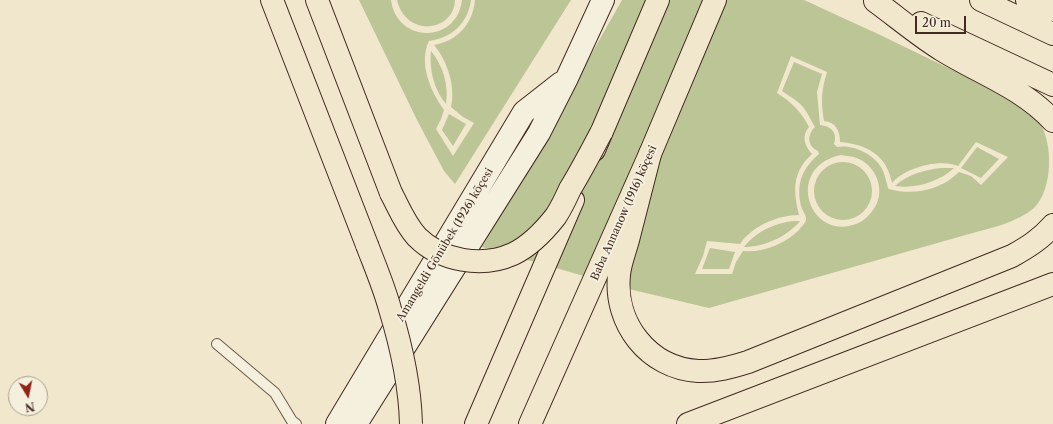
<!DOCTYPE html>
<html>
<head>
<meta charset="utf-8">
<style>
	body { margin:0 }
	#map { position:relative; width:1053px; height:424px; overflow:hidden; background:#f0e7cc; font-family:"Libre Caslon Text",serif }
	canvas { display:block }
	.north { position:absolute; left:8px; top:376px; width:40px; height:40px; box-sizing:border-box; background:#f5efde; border:1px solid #ada192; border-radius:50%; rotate:170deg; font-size:11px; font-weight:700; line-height:16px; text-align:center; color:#422b21 }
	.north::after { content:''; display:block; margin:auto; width:14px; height:18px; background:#8f2418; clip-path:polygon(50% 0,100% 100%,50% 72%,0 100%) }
	.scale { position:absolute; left:915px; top:16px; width:51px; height:18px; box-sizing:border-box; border:2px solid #422b21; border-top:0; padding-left:5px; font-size:12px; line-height:14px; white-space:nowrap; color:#422b21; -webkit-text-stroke:3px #f5efde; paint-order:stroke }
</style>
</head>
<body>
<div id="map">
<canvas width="1053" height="424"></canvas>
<div class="north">N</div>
<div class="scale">20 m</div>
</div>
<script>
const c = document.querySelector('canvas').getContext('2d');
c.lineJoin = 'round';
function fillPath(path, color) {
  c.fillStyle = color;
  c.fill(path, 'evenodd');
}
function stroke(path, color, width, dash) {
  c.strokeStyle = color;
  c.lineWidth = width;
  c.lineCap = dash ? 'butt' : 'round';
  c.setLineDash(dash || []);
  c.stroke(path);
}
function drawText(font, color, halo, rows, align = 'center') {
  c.font = font + ' "Libre Caslon Text",serif';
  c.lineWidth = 4;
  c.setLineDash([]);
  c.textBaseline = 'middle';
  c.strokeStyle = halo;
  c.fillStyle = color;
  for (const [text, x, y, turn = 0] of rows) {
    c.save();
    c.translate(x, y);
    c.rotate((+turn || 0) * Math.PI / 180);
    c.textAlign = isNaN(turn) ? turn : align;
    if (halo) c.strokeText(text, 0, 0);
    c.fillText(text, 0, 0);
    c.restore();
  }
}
const green = new Path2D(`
	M359,0H391C397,44 457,44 462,0H471C468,23 452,38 429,41C418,63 431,92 444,110L441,119L436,129L453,156L474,123L463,117L451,107C456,87 447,60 434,45C458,41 473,23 475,0H571L455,184L444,171L417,120Z
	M397,0H455C454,32 406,38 397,0Z
	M622,0H804L878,34L1004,95C1016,102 1031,112 1040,123C1053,144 1053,189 1034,208C1016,223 991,228 969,234L709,308L633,290L482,247ZM791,56L827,72C821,93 821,99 824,121C836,122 840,131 840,142C866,144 887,155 892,183C904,168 939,158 958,166L976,142L1008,157L981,185L971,176L959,172C941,190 914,196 889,189L888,188C886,181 885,174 881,167C873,154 853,144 837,147L834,144C838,133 831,126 820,125L817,92L822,74L794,62L782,91C789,96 797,100 803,107C808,113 811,121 815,127C807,135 807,146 818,151L819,154C802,169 796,183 801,206C802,210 807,216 806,220C805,224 801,227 799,230C785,244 762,253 743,251L736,262L732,274H695L703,256L707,241L740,244C752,226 778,215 799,215C793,191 792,172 812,154C805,146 801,136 809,127C801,111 791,102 777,93ZM841,155C847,156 853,156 859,159C878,168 886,193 873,210C867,219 859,224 849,226C806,234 787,166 841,155Z
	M431,51C443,65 449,86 446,104C434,90 429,70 431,51Z
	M449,114L466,124L453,146L442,130Z
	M977,147L999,159L981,178L961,168Z
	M814 191a29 29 0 1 1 58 0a29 29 0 1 1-58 0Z
	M941,168H954C939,182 915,189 895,186C908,174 925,170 941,168Z
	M800,221C787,237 764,247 744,247C756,231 780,220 800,221Z
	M710,248L735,252L729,269H702Z`);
const lane = new Path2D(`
	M217,344L275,393L292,421L296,424`);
const secondary = new Path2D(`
	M337,424L524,112L561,83
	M356,424L539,133L567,78L603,0`);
const primary = new Path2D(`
	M594,150L658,0
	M476,424L573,200
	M530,424L650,154L715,0`);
const highway = new Path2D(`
	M272,0L367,245
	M317,0L391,193
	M981,0L1053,34
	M1027,0L1053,10
	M875,1C897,17 919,36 942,50C979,73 1023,88 1053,121
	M921,23L1053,85
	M650,154C643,182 636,209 629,236C626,249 620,262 619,275C614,323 648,368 698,371C715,372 732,367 748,362L1012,256C1028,247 1041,239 1053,225
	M688,424L1053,284`);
const highwayBridge = new Path2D(`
	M391,193C399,208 405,224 417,237C441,261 482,268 513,254C530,246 545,230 556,216C561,208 566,198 570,189C581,171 591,152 601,133
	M367,245C375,266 384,287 390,309C401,345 410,386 411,424`);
const streetNames = [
	["Baba Annanow (1916) köçesi",624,213,-66],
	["Amangeldi Gönübek (1926) köçesi",445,245,-59]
];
fillPath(green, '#bcc596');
stroke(lane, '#6e5a4c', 12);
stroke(secondary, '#422b21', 24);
stroke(primary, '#422b21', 24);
stroke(highway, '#422b21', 24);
stroke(lane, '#f5efde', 10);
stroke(secondary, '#f5efde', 22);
stroke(primary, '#f0e7cc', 22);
stroke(highway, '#f0e7cc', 22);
stroke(highwayBridge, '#422b21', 24, []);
stroke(highwayBridge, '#f0e7cc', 22);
drawText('11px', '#422b21', '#f5efde', streetNames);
</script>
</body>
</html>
